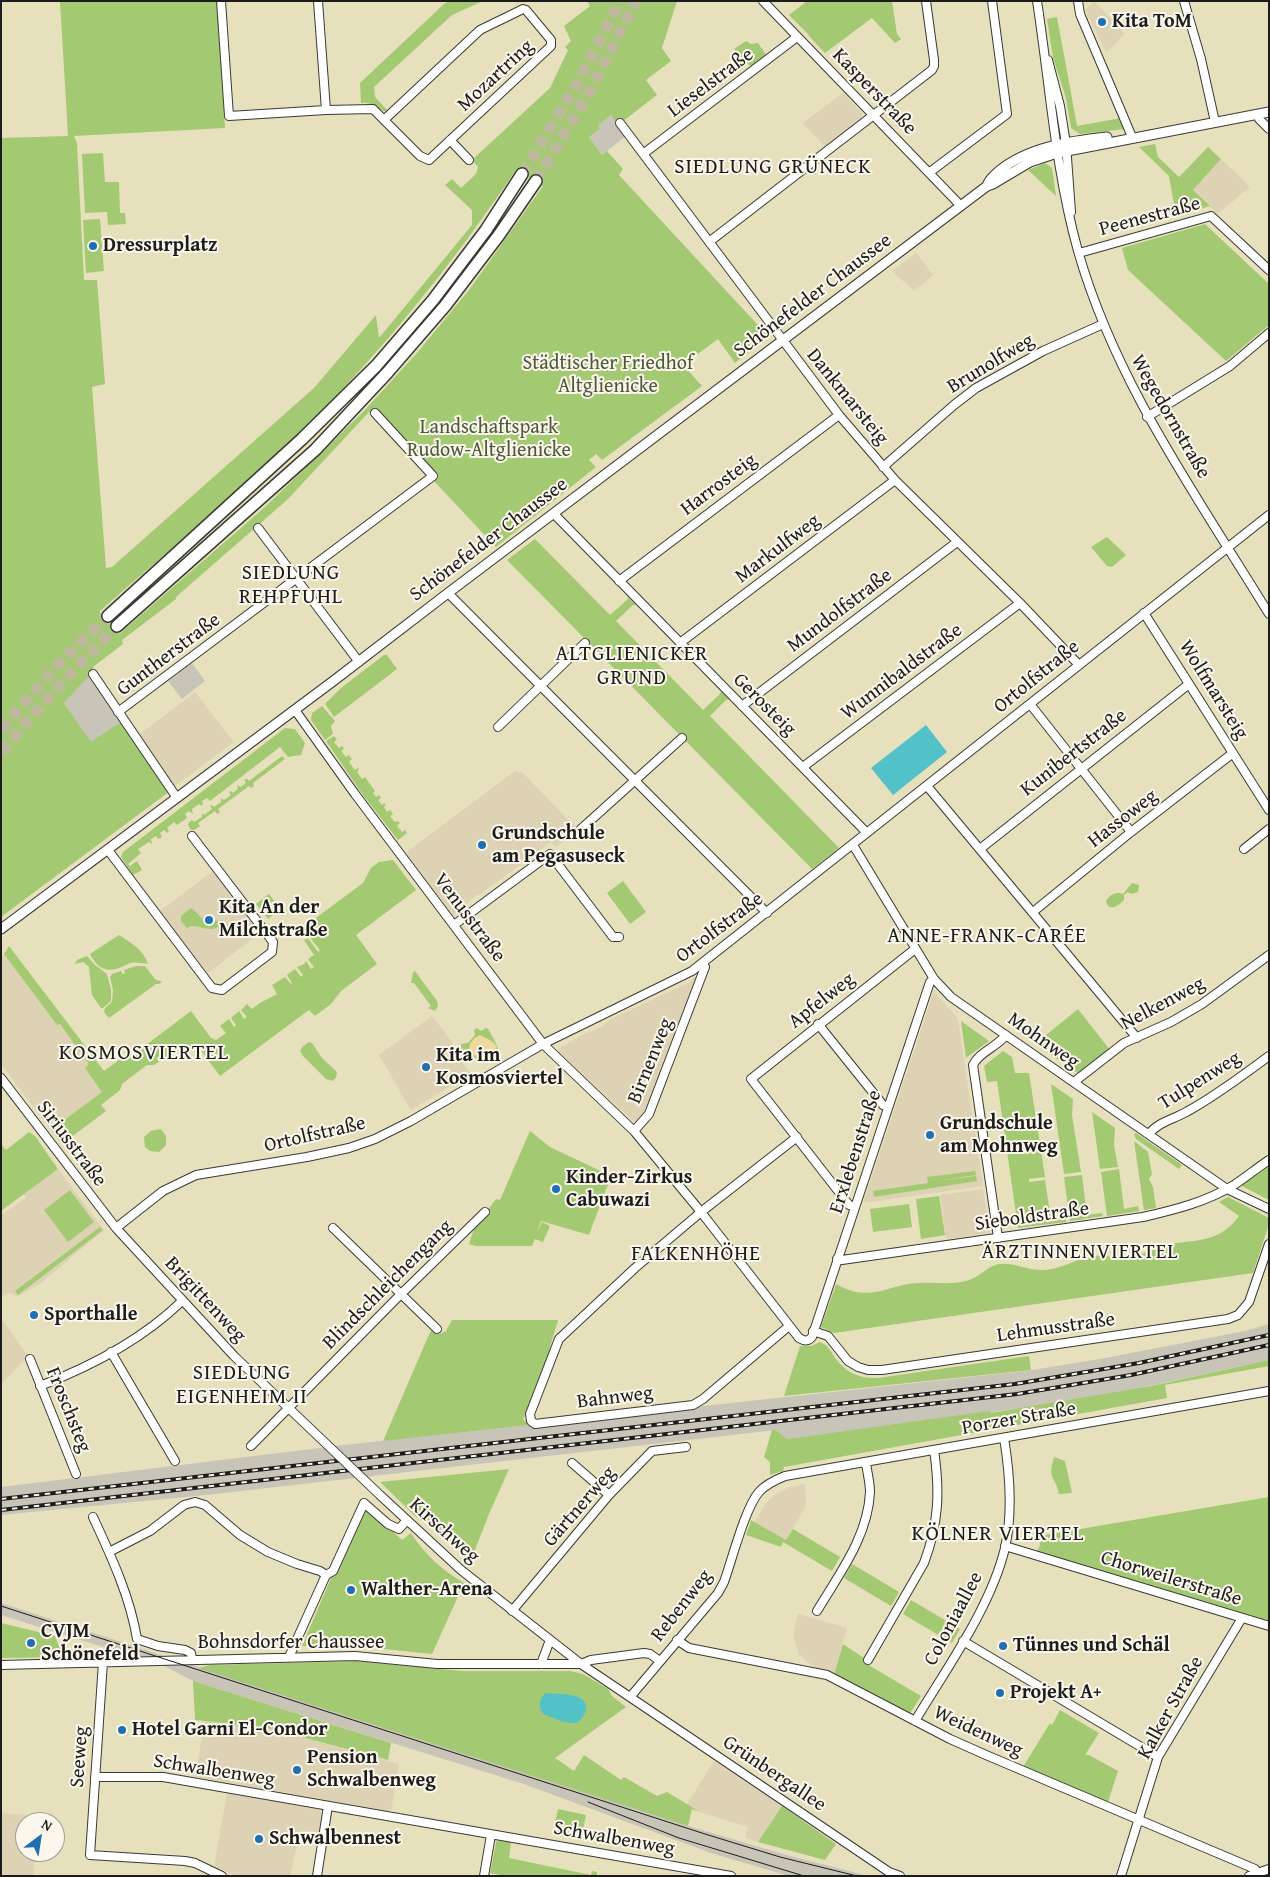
<!DOCTYPE html>
<html>
<head>
<meta charset="utf-8">
<style>
	body { margin:0 }
	#map { position:relative; width:1270px; height:1877px; overflow:hidden; background:#e7e0bc; font-family:"Gentium Book Plus",serif }
	canvas { display:block }
	.frame { position:absolute; inset:0; border:2px solid #1c1c1c; pointer-events:none }
	.north { position:absolute; left:15px; top:1812px; width:50px; height:50px; box-sizing:border-box; background:#fbf7ec; border:1px solid #a29f99; border-radius:50%; rotate:31deg; font-size:14px; font-weight:700; line-height:20px; text-align:center; color:#1c1c1c }
	.north::after { content:''; display:block; margin:auto; width:18px; height:22px; background:#1f6fb2; clip-path:polygon(50% 0,100% 100%,50% 72%,0 100%) }
</style>
</head>
<body>
<div id="map">
<canvas width="1270" height="1877"></canvas>
<div class="frame"></div>
<div class="north">N</div>
</div>
<script>
const c = document.querySelector('canvas').getContext('2d');
c.lineJoin = 'round';
function fillPath(path, color) {
  c.fillStyle = color;
  c.fill(path, 'evenodd');
}
function stroke(path, color, width, dash) {
  c.strokeStyle = color;
  c.lineWidth = width;
  c.lineCap = dash ? 'butt' : 'round';
  c.setLineDash(dash || []);
  c.stroke(path);
}
function drawText(font, color, halo, rows, align = 'center') {
  c.font = font + ' "Gentium Book Plus",serif';
  c.lineWidth = 4;
  c.setLineDash([]);
  c.textBaseline = 'middle';
  c.strokeStyle = halo;
  c.fillStyle = color;
  for (const [text, x, y, turn = 0] of rows) {
    c.save();
    c.translate(x, y);
    c.rotate((+turn || 0) * Math.PI / 180);
    c.textAlign = isNaN(turn) ? turn : align;
    if (halo) c.strokeText(text, 0, 0);
    c.fillText(text, 0, 0);
    c.restore();
  }
}
const built = new Path2D(`
	M1094,1L1125,34L1106,52L1085,10Z
	M843,93L862,113L861,119L825,147L803,123Z
	M1221,159L1250,187L1218,214L1193,190Z
	M916,253L933,275L914,291L892,271Z
	M195,692L234,742L173,787L139,735Z
	M515,771L522,772L578,830L556,847L551,842L482,893L477,895L453,915L407,854L408,851Z
	M214,870L258,928L256,936L208,973L160,911Z
	M4,954L57,1025L60,1024L90,1064L85,1068L103,1092L51,1130L1,1064V956Z
	M699,974L647,1112L636,1124L558,1051V1049L580,1036L601,1027L611,1019L688,983Z
	M934,991L958,1019L983,1186L863,1203Z
	M432,1016L453,1043L450,1046L471,1074L411,1110L379,1055Z
	M58,1169L104,1230L41,1283L18,1296L8,1293L1,1297V1215L26,1198L24,1194Z
	M983,1189L990,1233L946,1239L940,1195Z
	M1,1318L28,1356L1,1385Z
	M805,1484L806,1501L805,1508L786,1540L755,1522L765,1504L776,1494L790,1487Z
	M798,1614L847,1628L834,1675L826,1671L816,1669L799,1654L794,1639V1633Z
	M205,1720L268,1728L399,1764L391,1811L195,1777Z
	M714,1761L782,1806L758,1842L745,1838L748,1827L700,1812L689,1806L687,1804Z
	M227,1793L320,1810L321,1812L319,1832L300,1830L290,1876H236L214,1866Z
	M1,1813L38,1816V1822H25V1852H35L33,1876H1Z`);
const industrial = new Path2D(`
	M611,115L627,135L602,155L589,137L600,129L597,125Z
	M192,663L205,681L182,699L168,681Z
	M90,675L122,721L91,743L64,703Z
	M1269,1324V1360L1130,1390L1030,1407L787,1439L776,1430L206,1495L1,1515V1487L344,1445L1026,1371L1100,1359L1245,1331Z
	M1,1603L688,1826L790,1856L869,1876H789L711,1853L524,1784L193,1681L164,1666L1,1615Z`);
const green = new Path2D(`
	M60,1H217L225,128L74,136L77,143L84,280H97L105,384L92,387L106,568L112,567L314,388L376,315L379,338L472,225V210L445,185L452,179L461,188L476,174L478,167L472,160L550,88L568,50L565,47L571,41L564,26L590,6L587,1H677L662,48L671,61L646,80L657,95L618,125L611,115L598,125L600,129L589,137L602,155L607,151L623,169L619,175L769,337L735,363L718,339L683,365L702,386L602,460L596,454L589,460L596,467L496,547L369,412L288,499L176,597V599L122,640L123,644L94,666L90,675L64,703L91,742L122,721L170,791L1,917V138L68,136ZM516,170L543,186L469,290L417,353L363,412L265,507L119,634L100,613V611C166,552 236,497 298,435C381,353 451,266 516,170Z
	M449,1H483L452,15L374,87L375,97L389,112C378,112 375,101 361,103L360,83L444,4Z
	M807,1H892L897,34L901,39L895,43L872,18L825,53L808,35L809,34L807,33L789,15Z
	M1057,17L1077,126L1121,118L1125,129L1080,134L1071,128L1066,98L1053,58L1047,19Z
	M746,41L751,44L758,43L767,56L751,67L734,49Z
	M1155,144L1158,157L1179,177L1208,147L1221,159L1193,190L1210,206L1176,216L1169,176L1139,147Z
	M103,153L105,182H119L120,213H125L126,224L108,225L107,212L85,213L82,154Z
	M1045,163L1052,168L1056,196L1028,170Z
	M100,219L104,271L86,273L83,220Z
	M1205,224L1269,284V325L1226,361L1128,270L1122,248Z
	M1107,537L1126,555L1112,567L1107,566L1091,547Z
	M535,539L610,615L628,599L627,596L636,605H633L616,621L703,710L720,694L721,691L729,700H726L710,716L839,848L812,869L507,560Z
	M384,655H387L397,669L334,717L325,704L341,688Z
	M322,706L335,721L331,726L333,734L325,740L311,720L312,713Z
	M285,728L295,729L305,743L301,755L288,757L280,747L210,801L207,798L202,801L203,804L202,806L199,804L192,809L193,814L189,811L185,814L187,818L177,825L174,822L167,828L169,831L167,833L164,830L160,833L162,837L158,839L156,836L151,839L152,844L149,842L138,849L141,853L128,864L130,866L137,861L142,870L133,875L121,857L123,852Z
	M334,736L337,739L334,742L339,748L342,746L344,749L341,751L346,757L349,755L352,759L349,762L355,770L358,768L359,769L357,772L362,779L365,777L375,791L373,793L376,797L379,795L381,798L378,800L382,805L384,803L386,805L384,807L387,812L390,810L393,814L390,816L395,822L398,821L400,823L397,826L402,832L405,830L407,833L398,840L363,795L326,741Z
	M282,756L285,759L253,783L254,786L251,788L249,786L218,809L220,812L217,814L215,811L198,823L200,826L194,830H191L188,825L189,822L192,820L194,822L202,817V813L204,815L212,809L210,806L212,805L214,807L221,802V798L224,800L231,795L229,792L231,791L233,793L238,789L237,785L241,787L246,783L244,780L247,779L249,781Z
	M393,860L416,890L356,935L377,964L341,991L331,1004L315,1016L309,1010L220,1076L196,1044L176,1051L154,1065H147L122,1084L120,1090L101,1105L106,1111L62,1144L51,1130L102,1092L85,1068L89,1064L60,1024L57,1025L4,954L9,946L104,1071L123,1057L126,1060L191,1011L211,1038L216,1040L226,1033L220,1026L229,1019L234,1027L236,1025L231,1018L239,1011L244,1019L247,1017L241,1010L247,1004L252,1009L260,1003L277,994L272,985L285,977L291,984L292,983L287,975L295,969L301,977L303,975L297,967L304,964L306,961L311,969L314,967L308,959L314,955L304,940L308,938L318,952L320,950L304,930L305,926L363,883L371,868L379,862Z
	M623,881L646,912L630,924L607,893Z
	M1132,883L1139,885L1138,892L1131,894L1128,892L1124,895V900C1119,904 1115,910 1108,906L1106,902C1108,895 1116,891 1123,894Z
	M269,894L280,909L268,919L256,904Z
	M191,908C201,914 202,925 215,920L220,922L218,927C209,932 201,926 191,926L187,928L181,921V916Z
	M119,935C131,943 143,949 148,964C142,963 133,961 128,964C113,972 100,974 90,954Z
	M87,956L95,965L107,974L111,990V1001L103,1008H101L92,995L89,967L83,962L75,964L77,960Z
	M136,966H145L155,979L162,982L159,984H156L109,1018L104,1012L105,1008L112,1002L113,990L110,977L112,974L121,971L123,974L125,973L124,970Z
	M415,971L437,1001L438,1006L435,1011L428,1008L431,1006L414,983H411L413,972Z
	M1078,1009L1110,1050L1079,1074L1035,1044Z
	M961,1021L989,1041L966,1058Z
	M477,1028L481,1031L486,1028L488,1029C489,1030 498,1047 498,1048L483,1060L470,1056L465,1058L462,1052L461,1044L468,1043L475,1035L474,1030Z
	M309,1042L312,1043L322,1058L337,1072L336,1078L332,1081L326,1079L303,1056L300,1051L303,1046Z
	M1003,1051L1012,1057L1015,1073H1029L1045,1177L1029,1179V1182L1045,1180L1051,1219L1066,1218V1222L1018,1228L997,1081L987,1082L984,1066Z
	M1051,1084L1073,1099L1072,1115L1081,1172L1064,1174Z
	M1092,1112L1115,1128L1114,1145L1118,1167L1100,1169Z
	M161,1129L166,1136V1145L159,1152L150,1151L145,1147L144,1137L151,1131Z
	M530,1131L550,1147L611,1176L589,1235L541,1221L537,1232L542,1222L550,1226L543,1242L535,1239L532,1246H476L469,1244L474,1229L496,1199L500,1200Z
	M29,1132L35,1136L58,1169L1,1211V1144L6,1150Z
	M1136,1133L1182,1165L1179,1169L1136,1139L1134,1134Z
	M1134,1141L1148,1152L1152,1174L1149,1179L1153,1187L1156,1208L1144,1210Z
	M1269,1164V1200L1240,1185Z
	M1119,1169L1124,1209L1138,1206L1139,1211L1107,1216L1101,1172Z
	M975,1171L976,1175L937,1181L976,1176L977,1181L874,1197L873,1191L928,1183L927,1177Z
	M1082,1175L1087,1215L1102,1213L1103,1216L1070,1221L1064,1177Z
	M70,1190L94,1222L68,1242L44,1210Z
	M939,1196L945,1235L921,1239L916,1199Z
	M1228,1197L1269,1218V1224L1253,1273L834,1333L821,1327L836,1284C871,1304 886,1284 920,1283C936,1282 950,1285 966,1281C978,1278 986,1268 995,1265C1011,1260 1027,1271 1044,1270C1062,1269 1077,1258 1095,1256C1107,1255 1121,1260 1133,1257C1143,1255 1151,1248 1161,1246C1193,1238 1217,1246 1239,1216L1219,1202Z
	M909,1204L912,1227L873,1232L870,1209Z
	M100,1227L103,1230L18,1295L15,1291Z
	M452,1320H558L550,1347L552,1350L523,1419L529,1425L383,1441L431,1330L440,1334L446,1331Z
	M820,1342C828,1345 831,1352 836,1359C846,1373 861,1379 878,1378L1029,1356L1031,1370L784,1396L800,1346H811Z
	M1269,1360V1366L1165,1385L1167,1398L784,1467L783,1471L770,1475V1462L764,1457L772,1430H776L787,1439L990,1411L991,1413L1151,1386Z
	M1054,1457L1065,1461L1072,1493L1059,1494C1055,1474 1047,1481 1054,1457Z
	M509,1469L489,1514L469,1565L464,1555L452,1542L428,1523L415,1516L380,1482Z
	M1269,1497V1624L1037,1552L1040,1545L1039,1536Z
	M365,1508L372,1511L402,1540L411,1533C425,1555 442,1570 464,1583L432,1654L364,1647L302,1646L334,1571Z
	M751,1520L786,1540L793,1529L840,1557L832,1571L783,1542L781,1547L746,1535Z
	M852,1564L899,1592L891,1606L844,1578Z
	M911,1600L960,1629L952,1643L903,1614Z
	M1,1623L55,1636L63,1657L1,1658Z
	M843,1644L864,1658L870,1666L921,1696L909,1715L834,1675Z
	M356,1661L462,1671H570L583,1674L608,1689L612,1696L626,1707L555,1758L574,1771L584,1755L621,1780L624,1777L657,1796L667,1792L700,1812L692,1809L688,1826L198,1668L210,1665Z
	M193,1681L391,1743L388,1760L268,1728L195,1720Z
	M1060,1710L1099,1733L1085,1755H1089L1118,1771L1108,1802L1023,1767L1050,1723L1052,1725Z
	M782,1806L836,1844L825,1860L758,1842Z
	M558,1809L586,1815L583,1829L555,1823Z
	M499,1840L511,1842L509,1858L591,1875L592,1871L597,1872V1876H506L490,1873L496,1842Z`);
const sand = new Path2D(`
	M480,1035C487,1039 493,1040 497,1047L493,1053L488,1055L482,1053L477,1057L470,1052C467,1045 473,1038 480,1035Z`);
const water = new Path2D(`
	M926,725L947,752L893,795L871,768Z
	M545,1693C555,1694 575,1693 583,1700C591,1707 582,1724 573,1723C563,1723 552,1717 543,1714C538,1705 539,1701 545,1693Z`);
const highwayTunnel = new Path2D(`
	M522,174L577,84L620,1
	M536,181L590,91L636,1
	M1,730L57,665L108,616
	M1,752L67,677L117,626`);
const minor = new Path2D(`
	M221,1L229,116L326,110L373,109L420,156L429,160L551,46V40L526,10L523,9L480,30L385,119
	M318,1L326,110
	M763,1L961,206
	M1037,1C1050,85 1055,169 1078,251C1116,384 1197,496 1269,614
	M1078,1L1080,14L1132,137
	M1184,1L1201,59L1215,122
	M1048,60L1060,106L1066,144L1071,212
	M1258,114L1259,119L1269,129
	M620,123L839,415L895,480L1020,603L1079,665
	M450,140L469,160
	M643,154L797,37
	M930,172L1007,114L992,1
	M709,242L932,70L934,66V60L926,1
	M1079,253L1211,216L1269,270
	M1147,417L1230,366L1269,333
	M883,467L954,405L976,388L1043,351L1103,324
	M554,514L867,833
	M258,528L359,662
	M619,581L839,415
	M448,593L767,913
	M1144,613L1269,810
	M680,643L895,480
	M93,674L177,798
	M1030,704L1131,832
	M742,706L957,542
	M295,710L355,794L543,1044L634,1131L701,1212L799,1338C804,1341 808,1342 812,1337L930,982L934,979
	M118,712L433,476L375,413
	M498,727L585,643
	M803,767L1020,603
	M927,786L1137,1038
	M581,829L682,738
	M853,845L934,979L951,997L1227,1189L1269,1209
	M980,849L1189,684
	M1244,849L1269,829
	M108,850L212,988L222,990L272,952L273,942L192,836
	M1033,912L1131,832L1233,753
	M454,925L550,854L613,937H619
	M818,1024L883,1105L888,1107
	M1,1078L116,1228L234,1356L318,1436
	M1074,1082L1124,1043L1171,1022L1202,1004L1269,955
	M634,1131L649,1114L705,967L703,963
	M1149,1134C1158,1122 1175,1119 1188,1111C1217,1095 1243,1075 1269,1056
	M855,1207L849,1205L751,1079L915,949
	M116,1228L163,1191L196,1175L307,1157L349,1148L375,1139L411,1121L543,1044L692,971L1269,515
	M333,1228L437,1329
	M998,1238L973,1065C979,1052 997,1047 1006,1035
	M837,1259L842,1260L1143,1217C1174,1210 1206,1202 1234,1185C1246,1177 1257,1168 1269,1160
	M789,1326L703,1399L693,1405L535,1424L531,1421L530,1414L559,1339L635,1268L701,1212L797,1137
	M813,1331L828,1336L848,1361L858,1367L868,1370H882L1228,1319L1238,1315L1249,1302L1269,1244
	M111,1352L175,1461
	M30,1359L76,1474
	M40,1386C92,1366 142,1340 182,1301
	M251,1446L401,1294L485,1212
	M572,1463L609,1495
	M381,1496L461,1570L581,1664L889,1872L900,1876
	M93,1517C111,1556 130,1596 137,1639L158,1646L185,1650L191,1653L192,1659
	M1005,1546L1269,1626
	M109,1552L150,1531L184,1505L195,1502L205,1505L240,1535L268,1552L297,1564L320,1571L326,1575L289,1657
	M326,1575L333,1571L364,1503L388,1524L399,1529L407,1520
	M512,1611L609,1495L652,1451L686,1447
	M817,1611C839,1574 868,1537 870,1492C870,1482 867,1472 866,1462
	M677,1640L689,1648L827,1675L950,1739L986,1755L1255,1869L1258,1874
	M963,1641L1158,1757
	M868,1660L924,1563C939,1523 940,1491 934,1450
	M103,1662L90,1855L185,1861L195,1863L222,1876
	M541,1664L550,1640
	M1,1665L355,1656L437,1664H581L591,1660L644,1653L650,1654L660,1661
	M631,1696L718,1593L724,1582C732,1560 745,1508 759,1492C766,1484 775,1480 785,1476L1269,1391
	M915,1721C946,1669 991,1607 1005,1548C1013,1512 1010,1474 1004,1438
	M95,1777H163L731,1876
	M317,1876L328,1806
	M484,1876L491,1835
	M1121,1876L1158,1757L1242,1618
	M1249,1876L1269,1869`);
const major = new Path2D(`
	M987,186C989,179 994,176 999,171C1028,147 1070,141 1107,137
	M1,929L332,682L448,593L987,186L993,184L1030,162L1057,153L1269,112`);
const highway = new Path2D(`
	M108,616L302,439L376,366L433,300L486,230L522,174
	M117,626L315,450L387,373L445,306L499,235L536,181`);
const tram = new Path2D(`
	M1,1606L705,1834L780,1857L857,1876
	M588,1802L679,1838L804,1876`);
const rail = new Path2D(`
	M1,1499L1015,1384L1139,1363L1269,1335
	M1,1510L1017,1394L1131,1375L1269,1345`);
const minorBridge = new Path2D(`
	M318,1436L381,1496`);
const markers = [
	[1102,22,5,"#1f6fb2"],
	[93,246,5,"#1f6fb2"],
	[482,845,5,"#1f6fb2"],
	[209,920,5,"#1f6fb2"],
	[426,1067,5,"#1f6fb2"],
	[930,1135,5,"#1f6fb2"],
	[556,1189,5,"#1f6fb2"],
	[34,1315,5,"#1f6fb2"],
	[351,1590,5,"#1f6fb2"],
	[31,1643,5,"#1f6fb2"],
	[1003,1646,5,"#1f6fb2"],
	[1000,1693,5,"#1f6fb2"],
	[122,1730,5,"#1f6fb2"],
	[297,1770,5,"#1f6fb2"],
	[259,1839,5,"#1f6fb2"]
];
const poiNames = [
	["Kita ToM",1112,22],
	["Dressurplatz",103,246],
	["Grundschule",492,834],
	["am Pegasuseck",492,857],
	["Kita An der",219,908],
	["Milchstraße",219,931],
	["Kita im",436,1056],
	["Kosmosviertel",436,1079],
	["Grundschule",940,1124],
	["am Mohnweg",940,1147],
	["Kinder-Zirkus",566,1178],
	["Cabuwazi",566,1201],
	["Sporthalle",44,1315],
	["Walther-Arena",361,1590],
	["CVJM",41,1632],
	["Schönefeld",41,1655],
	["Tünnes und Schäl",1013,1646],
	["Projekt A+",1010,1693],
	["Hotel Garni El-Condor",132,1730],
	["Pension",307,1758],
	["Schwalbenweg",307,1781],
	["Schwalbennest",269,1839]
];
const streetNames = [
	["Mozartring",496,76,-43],
	["Lieselstraße",711,83,-37],
	["Kasperstraße",874,92,46],
	["Peenestraße",1150,217,-15],
	["Schönefelder Chaussee",813,296,-37],
	["Brunolfweg",991,364,-31],
	["Dankmarsteig",847,397,51],
	["Wegedornstraße",1170,417,60],
	["Harrosteig",719,485,-37],
	["Schönefelder Chaussee",489,540,-37],
	["Markulfweg",778,549,-37],
	["Mundolfstraße",840,611,-37],
	["Guntherstraße",169,655,-37],
	["Wunnibaldstraße",902,672,-37],
	["Ortolfstraße",1037,677,-39],
	["Wolfmarsteig",1213,690,58],
	["Gerosteig",764,705,45],
	["Kunibertstraße",1074,753,-38],
	["Hassoweg",1123,819,-38],
	["Venusstraße",469,918,53],
	["Ortolfstraße",720,928,-37],
	["Apfelweg",822,1001,-38],
	["Nelkenweg",1163,1004,-28],
	["Mohnweg",1043,1041,35],
	["Birnenweg",651,1061,-68],
	["Tulpenweg",1200,1081,-32],
	["Ortolfstraße",315,1135,-13],
	["Siriusstraße",71,1144,53],
	["Erxlebenstraße",856,1152,-72],
	["Sieboldstraße",1032,1217,-8],
	["Blindschleichengang",388,1285,-45],
	["Brigittenweg",205,1300,47],
	["Lehmusstraße",1056,1328,-8],
	["Bahnweg",615,1398,-7],
	["Froschsteg",68,1410,68],
	["Porzer Straße",1019,1419,-10],
	["Gärtnerweg",580,1507,-49],
	["Kirschweg",444,1531,42],
	["Chorweilerstraße",1171,1579,17],
	["Rebenweg",682,1606,-52],
	["Coloniaallee",954,1619,-62],
	["Bohnsdorfer Chaussee",291,1643],
	["Kalker Straße",1171,1708,-61],
	["Weidenweg",978,1732,25],
	["Seeweg",80,1757,-86],
	["Schwalbenweg",214,1771,9],
	["Grünbergallee",774,1774,34],
	["Schwalbenweg",614,1839,10]
];
const parkNames = [
	["Städtischer Friedhof",608,364],
	["Altglienicke",608,387],
	["Landschaftspark",489,428],
	["Rudow-Altglienicke",489,451]
];
const neighbourhoodNames = [
	["SIEDLUNG GRÜNECK",773,168],
	["SIEDLUNG",291,574],
	["REHPFUHL",291,598],
	["ALTGLIENICKER",632,655],
	["GRUND",632,679],
	["ANNE-FRANK-CARÉE",987,937],
	["ÄRZTINNENVIERTEL",1080,1253],
	["FALKENHÖHE",696,1255],
	["SIEDLUNG",242,1374],
	["EIGENHEIM II",242,1398]
];
const quarterNames = [
	["KOSMOSVIERTEL",144,1053],
	["KÖLNER VIERTEL",998,1534]
];
fillPath(built, '#ded2b4');
fillPath(industrial, '#c8c4b8');
fillPath(green, '#a4c973');
fillPath(sand, '#eeda9e');
fillPath(water, '#52c1c8');
stroke(highwayTunnel, '#beb99c', 11, [11, 5.5]);
stroke(minor, '#3a3934', 10);
stroke(major, '#3a3934', 11);
stroke(highway, '#3a3934', 14);
stroke(minor, '#fff', 8);
stroke(major, '#fff', 9);
stroke(highway, '#fff', 11);
stroke(tram, '#1c1c1c', 1);
stroke(rail, '#1c1c1c', 4);
stroke(rail, '#fbf7ec', 2, [5.5]);
stroke(minorBridge, '#3a3934', 10, []);
stroke(minorBridge, '#fff', 8);
for (const [x, y, r, color] of markers) {
  const dot = new Path2D();
  dot.arc(x, y, r, 0, 2 * Math.PI);
  c.fillStyle = color;
  c.fill(dot);
  stroke(dot, '#fbf7ec', 2);
}
drawText('bold 20px', '#1c1c1c', '#fbf7ec', poiNames, 'left');
drawText('20px', '#1c1c1c', '#fbf7ec', streetNames);
drawText('20px', '#4c593a', '#fbf7ec', parkNames);
c.letterSpacing = '1px';
drawText('21px', '#1c1c1c', '#fbf7ec', neighbourhoodNames);
c.letterSpacing = '0px';
c.letterSpacing = '1px';
drawText('22px', '#1c1c1c', '#fbf7ec', quarterNames);
c.letterSpacing = '0px';
</script>
</body>
</html>
